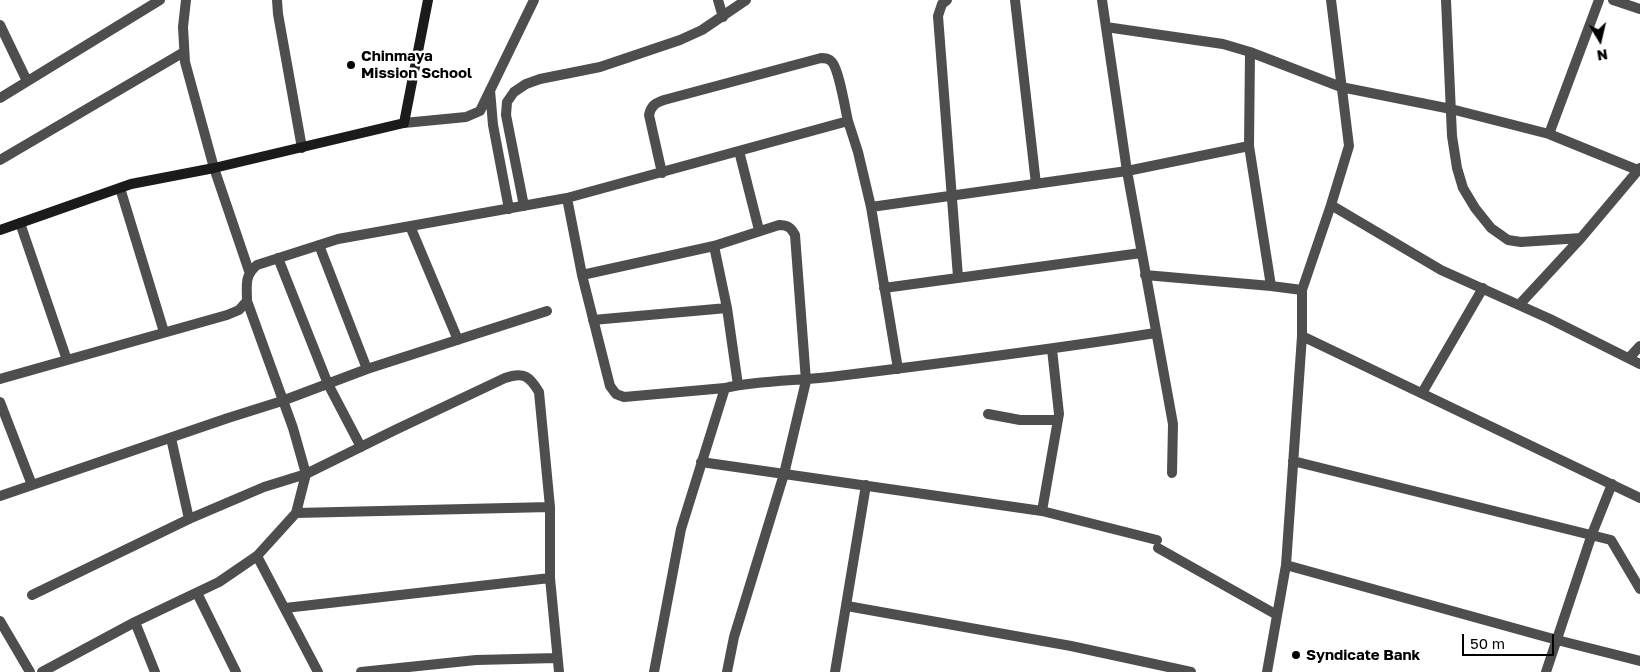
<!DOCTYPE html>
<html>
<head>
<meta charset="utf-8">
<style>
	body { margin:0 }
	#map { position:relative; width:1640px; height:672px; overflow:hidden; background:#fff; font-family:"Golos Text",sans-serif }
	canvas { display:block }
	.north { position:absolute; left:1575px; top:15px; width:50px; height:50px; -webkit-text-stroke:4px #fff; paint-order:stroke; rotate:171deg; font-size:14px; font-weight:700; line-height:20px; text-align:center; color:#000 }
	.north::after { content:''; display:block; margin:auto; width:18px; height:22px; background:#000; clip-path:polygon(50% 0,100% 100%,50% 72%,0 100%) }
	.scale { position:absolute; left:1462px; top:634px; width:92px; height:22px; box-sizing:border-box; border:2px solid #000; border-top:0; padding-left:6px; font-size:15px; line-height:18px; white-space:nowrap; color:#000; -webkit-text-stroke:4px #fff; paint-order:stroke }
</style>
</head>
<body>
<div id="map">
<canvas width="1640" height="672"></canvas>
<div class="north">N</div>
<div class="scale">50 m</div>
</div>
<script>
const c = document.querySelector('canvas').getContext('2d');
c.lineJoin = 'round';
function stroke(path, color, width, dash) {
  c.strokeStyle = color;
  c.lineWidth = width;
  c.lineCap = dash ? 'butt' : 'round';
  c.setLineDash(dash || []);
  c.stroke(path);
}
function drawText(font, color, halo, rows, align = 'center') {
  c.font = font + ' "Golos Text",sans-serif';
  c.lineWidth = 5;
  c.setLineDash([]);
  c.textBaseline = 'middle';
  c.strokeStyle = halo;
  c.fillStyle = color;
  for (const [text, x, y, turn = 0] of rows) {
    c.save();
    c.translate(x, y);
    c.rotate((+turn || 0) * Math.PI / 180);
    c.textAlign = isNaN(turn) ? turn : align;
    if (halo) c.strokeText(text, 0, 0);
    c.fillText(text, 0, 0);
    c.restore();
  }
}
const street = new Path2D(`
	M186,0L183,27L185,62L214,168L249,271
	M277,0L278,14L302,148
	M718,0L723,17
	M947,0L942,4L938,16L958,277
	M1015,0L1036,184
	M1102,0L1127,171L1173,424L1172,473
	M1331,0L1349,146L1331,205L1441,270L1550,319L1640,364
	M1446,0L1452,136L1457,168L1463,188L1475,208L1491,228L1508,240L1521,242L1581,238
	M1613,0L1640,9
	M0,25L27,81
	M1106,27L1223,44L1250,52L1341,87L1451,109L1549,134L1640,171
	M1250,52L1249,146L1271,286
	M490,90L493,125L509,209
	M0,98L160,0
	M404,123L466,117L480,111L534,0
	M1549,134L1599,0
	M739,151L759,230
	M0,160L184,52
	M662,173L649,115C651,106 655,103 664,100L821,58C825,58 829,58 832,62C839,70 845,108 848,121
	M120,188L164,332
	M567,198L582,275L610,386L616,394L624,397L725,388C760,380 801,381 838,376C944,363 1050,350 1155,333
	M1331,205L1302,290V336L1640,498
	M524,206L506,115L507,102L514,92L526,84L540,79L600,67L680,40L702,30L746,0
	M871,207L898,369
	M20,223L67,360
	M410,226L458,340
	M319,245L367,369
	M714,246L727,308L738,385
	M278,258L328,384L361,447
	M582,275L714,246L779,225C787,225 791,227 795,235L806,381L784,474L734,637L727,672
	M1145,275L1271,286L1302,290
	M884,288L1141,253
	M1519,305L1581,238L1640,168
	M593,320L727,308
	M1629,358L1640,346
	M0,379L227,315L239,310L247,301C247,285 244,276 257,265L338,239L567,198L848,121L858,152L871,207L1127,171L1249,146
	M1422,393L1483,288
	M0,402L32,485
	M988,414L1020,420H1058
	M171,438L189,519
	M1293,461L1611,540L1640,589
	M701,462L1021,508L1042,511L1157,540
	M0,496L228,418L282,401L367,369L547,311
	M1042,511L1059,414L1052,349
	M296,513L550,507
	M1158,548L1277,615
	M257,556L318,672
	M1286,565L1557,640L1640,661
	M197,593L236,672
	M32,595L189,519L264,487L306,474L395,430L505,378C524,371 530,377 539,392L550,507V578L559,672
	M847,606L1071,646L1191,672
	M285,608L550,578
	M0,621L30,672
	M135,622L155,672
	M42,672L135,622L219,582L257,556L296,513L306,474L293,428L247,301
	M361,672L476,660L557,658
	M654,672L681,529L725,388
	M835,672L866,485
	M1267,672L1286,565L1302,336
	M1546,672L1592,534L1612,484`);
const secondary = new Path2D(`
	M0,230L131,184L214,168L404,123L428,0`);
const markers = [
	[351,65,5,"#000"],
	[1296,655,5,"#000"]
];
const poiNames = [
	["Chinmaya",361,56],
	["Mission School",361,73],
	["Syndicate Bank",1306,655]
];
stroke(street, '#4e4e4e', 10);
stroke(secondary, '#1b1b1b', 10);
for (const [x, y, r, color] of markers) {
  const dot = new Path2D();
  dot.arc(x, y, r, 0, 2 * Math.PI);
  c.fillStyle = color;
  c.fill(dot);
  stroke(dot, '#fff', 2);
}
drawText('bold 15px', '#000', '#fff', poiNames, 'left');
</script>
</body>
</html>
